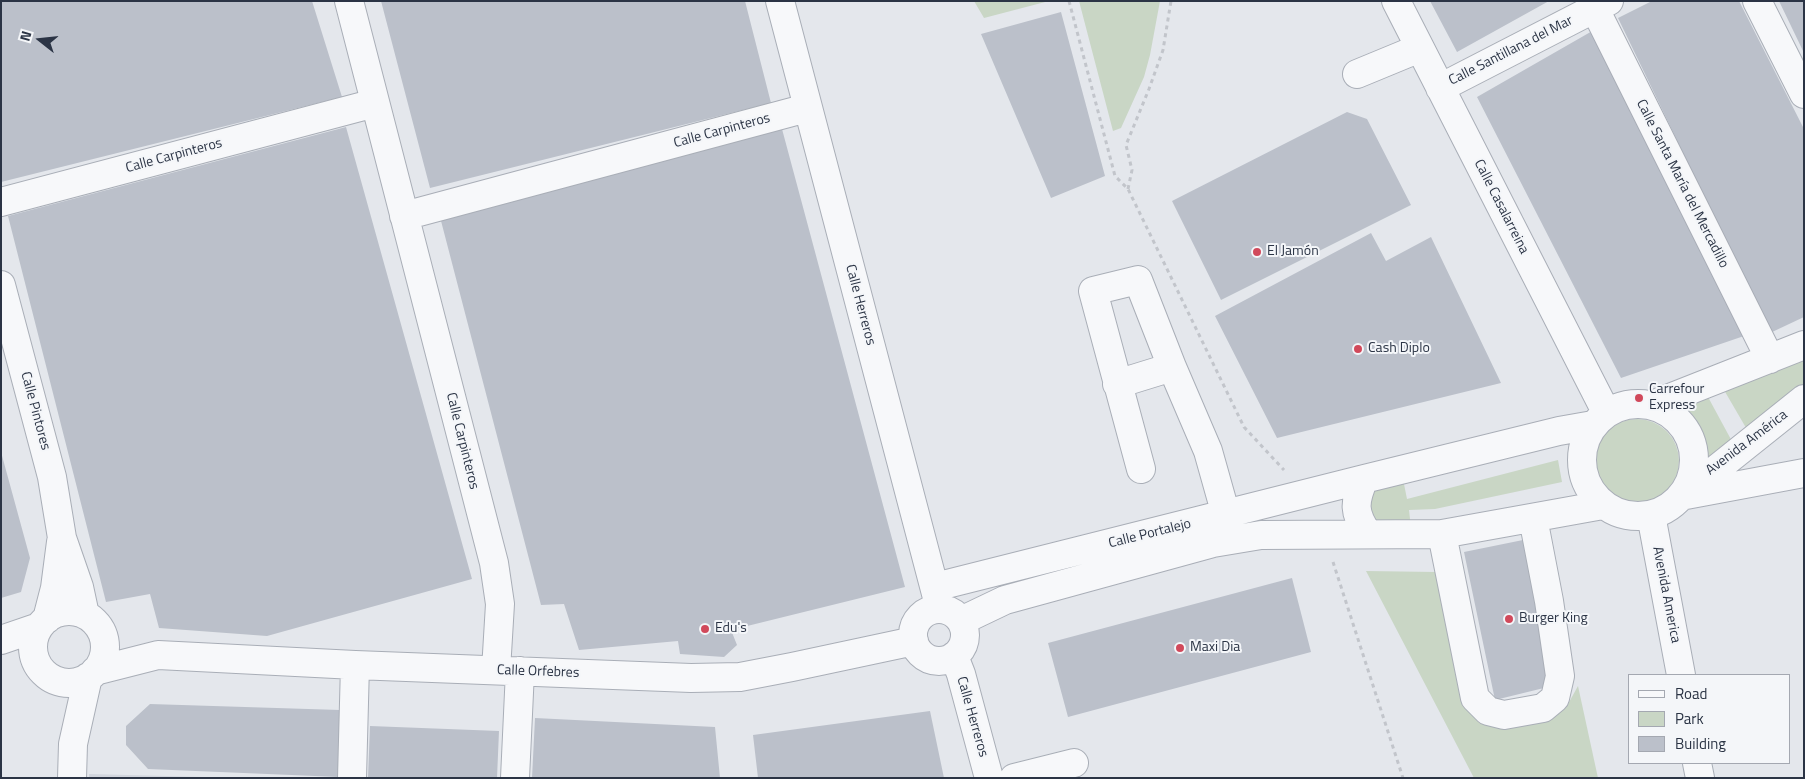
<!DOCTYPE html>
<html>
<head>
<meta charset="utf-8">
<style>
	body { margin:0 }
	#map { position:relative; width:1805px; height:779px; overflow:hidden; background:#e4e7ec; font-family:"Titillium Web",sans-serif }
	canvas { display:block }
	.frame { position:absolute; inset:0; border:2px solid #2b3445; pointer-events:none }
	.legend { position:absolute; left:1628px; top:674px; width:162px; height:90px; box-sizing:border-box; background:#f4f6f9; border:1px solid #a4a8b1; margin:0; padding:6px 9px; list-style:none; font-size:15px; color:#2b3445 }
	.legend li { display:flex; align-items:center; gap:10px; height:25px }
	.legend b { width:25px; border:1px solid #a4a8b1 }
	.north { position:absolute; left:15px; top:15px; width:50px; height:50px; -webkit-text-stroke:4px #f4f6f9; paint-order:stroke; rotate:286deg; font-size:14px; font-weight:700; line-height:20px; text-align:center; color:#2b3445 }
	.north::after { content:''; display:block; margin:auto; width:18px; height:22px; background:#2b3445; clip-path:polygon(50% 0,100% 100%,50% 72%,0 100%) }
</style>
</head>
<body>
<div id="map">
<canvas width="1805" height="779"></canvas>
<div class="frame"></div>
<ul class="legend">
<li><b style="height:6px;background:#f7f8fa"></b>Road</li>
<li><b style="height:14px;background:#c9d6c5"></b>Park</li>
<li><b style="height:14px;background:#bbc0ca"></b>Building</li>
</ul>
<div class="north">N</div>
</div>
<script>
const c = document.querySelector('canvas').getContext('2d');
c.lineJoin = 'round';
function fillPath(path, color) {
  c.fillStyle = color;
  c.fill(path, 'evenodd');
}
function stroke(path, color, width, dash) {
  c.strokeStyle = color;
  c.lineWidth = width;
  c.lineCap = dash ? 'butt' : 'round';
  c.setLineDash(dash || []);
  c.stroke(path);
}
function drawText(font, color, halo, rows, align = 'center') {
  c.font = font + ' "Titillium Web",sans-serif';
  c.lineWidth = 4;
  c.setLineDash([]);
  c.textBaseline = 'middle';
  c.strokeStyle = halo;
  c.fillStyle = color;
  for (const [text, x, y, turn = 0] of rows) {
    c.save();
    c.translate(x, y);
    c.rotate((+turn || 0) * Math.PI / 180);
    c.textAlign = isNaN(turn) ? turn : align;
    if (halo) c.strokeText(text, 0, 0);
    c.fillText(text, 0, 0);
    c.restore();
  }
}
const built = new Path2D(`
	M89,774L243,778H89Z`);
const green = new Path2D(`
	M974,1H1049L984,18Z
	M1079,1H1160L1150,55L1144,77L1121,128L1113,131Z
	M1804,355V388L1749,433L1724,390Z
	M1708,397L1734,445L1708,462C1707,440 1702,424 1686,408L1687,404Z
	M1595 461a42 42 0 1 1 84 0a42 42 0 1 1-84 0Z
	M1558,460L1562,482L1435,509L1409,510L1411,528L1380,526L1366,509L1373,487L1403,479L1407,499Z
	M1366,571L1436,572L1471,703L1550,718L1568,704L1578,686L1598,778H1474Z`);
const building = new Path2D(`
	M1,1H312L342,97L1,182Z
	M381,1H745L771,103L430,188Z
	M1430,1H1549L1457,52Z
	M1652,1H1739L1804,129V317L1770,333L1618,18Z
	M1779,1H1804V53Z
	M1061,12L1105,176L1051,198L981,34Z
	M1594,30L1744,336L1621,378L1477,97Z
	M1347,112L1367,119L1411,205L1221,300L1172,201Z
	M346,127L472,579L267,636L159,628L150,594L106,602L8,216Z
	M782,129L905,587L731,630L737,645L724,657L680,654L678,641L579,650L564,604L541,605L440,217Z
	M1371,233L1386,261L1431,237L1501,383L1277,438L1215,316Z
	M1,452L30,558L21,592L1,598Z
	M1523,540L1552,686L1495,700L1464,552Z
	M1292,578L1311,652L1068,717L1048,643Z
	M150,704L340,710L339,777L148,769L126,745V726Z
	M930,711L944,778H758L753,735Z
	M535,718L715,727L720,778H532Z
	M370,726L499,731L497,778H368Z`);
const path = new Path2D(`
	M1069,1L1115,176L1128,189L1244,427L1284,470
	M1128,189L1132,170L1126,145L1149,89L1163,50L1171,1
	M1333,562L1403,778`);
const minor = new Path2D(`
	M349,1L494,563L500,604L496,670
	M780,1L940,609
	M1396,1L1606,412
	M1757,1L1804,94
	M1595,9L1770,359
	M1357,74L1420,48
	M1440,88L1609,1
	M1,202L375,103
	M404,216L807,108
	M1,285L52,477L62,538L79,587L85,615
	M1172,367L1208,451L1226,515
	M1117,384L1172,367L1138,280L1093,291L1141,469
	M1582 460a56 56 0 1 1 112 0a56 56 0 1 1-112 0Z
	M1652,405L1804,345
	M1364,479C1354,502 1353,513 1368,534
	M1689,484L1714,471L1804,399
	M1686,495L1804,473
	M1651,515L1681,675
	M1442,534L1475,698L1488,711L1504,715L1543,708L1555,698L1560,676L1549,601L1533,518
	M935,587L1364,479L1559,431L1593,425
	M913 635a26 26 0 1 1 52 0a26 26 0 1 1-52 0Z
	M33 647a36 36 0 1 1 72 0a36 36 0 1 1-72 0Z
	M47,619L55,588L61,542
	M961,621L1005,600L1213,543L1261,535L1442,534L1603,505
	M1,640L39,627
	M954,656L961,674L989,778
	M95,671L158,655L355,665L691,678L740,677L792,667L914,641
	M1697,763L1700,778
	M72,778L73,744L88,677
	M352,778L355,665
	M515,778L520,671
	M1014,778L1074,763`);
const markers = [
	[1257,252,5,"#d1495b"],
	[1358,349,5,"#d1495b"],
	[1639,398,5,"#d1495b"],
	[1509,619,5,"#d1495b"],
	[705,629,5,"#d1495b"],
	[1180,648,5,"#d1495b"]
];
const streetNames = [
	["Calle Santillana del Mar",1511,51,-27],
	["Calle Carpinteros",722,131,-15],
	["Calle Carpinteros",174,156,-15],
	["Calle Santa María del Mercadillo",1682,184,63],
	["Calle Casalarreina",1501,207,63],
	["Calle Herreros",860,305,75],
	["Calle Pintores",35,411,75],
	["Calle Carpinteros",462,441,76],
	["Avenida América",1747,443,-37],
	["Calle Portalejo",1150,534,-14],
	["Avenida America",1666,595,79],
	["Calle Orfebres",538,672,2],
	["Calle Herreros",972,717,74]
];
const poiNames = [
	["El Jamón",1267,252],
	["Cash Diplo",1368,349],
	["Carrefour",1649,390],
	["Express",1649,406],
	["Burger King",1519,619],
	["Edu's",715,629],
	["Maxi Dia",1190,648]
];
fillPath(built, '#d2d6de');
fillPath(green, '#c9d6c5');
fillPath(building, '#bbc0ca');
stroke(minor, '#a9aeb7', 30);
stroke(path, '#c2c5cb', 3, [4, 4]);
stroke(minor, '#f7f8fa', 28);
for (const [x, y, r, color] of markers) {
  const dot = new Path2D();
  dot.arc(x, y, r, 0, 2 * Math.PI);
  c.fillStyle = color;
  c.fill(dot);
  stroke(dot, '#f4f6f9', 2);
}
drawText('14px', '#2b3445', '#f4f6f9', streetNames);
drawText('14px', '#2b3445', '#f4f6f9', poiNames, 'left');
</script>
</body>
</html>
